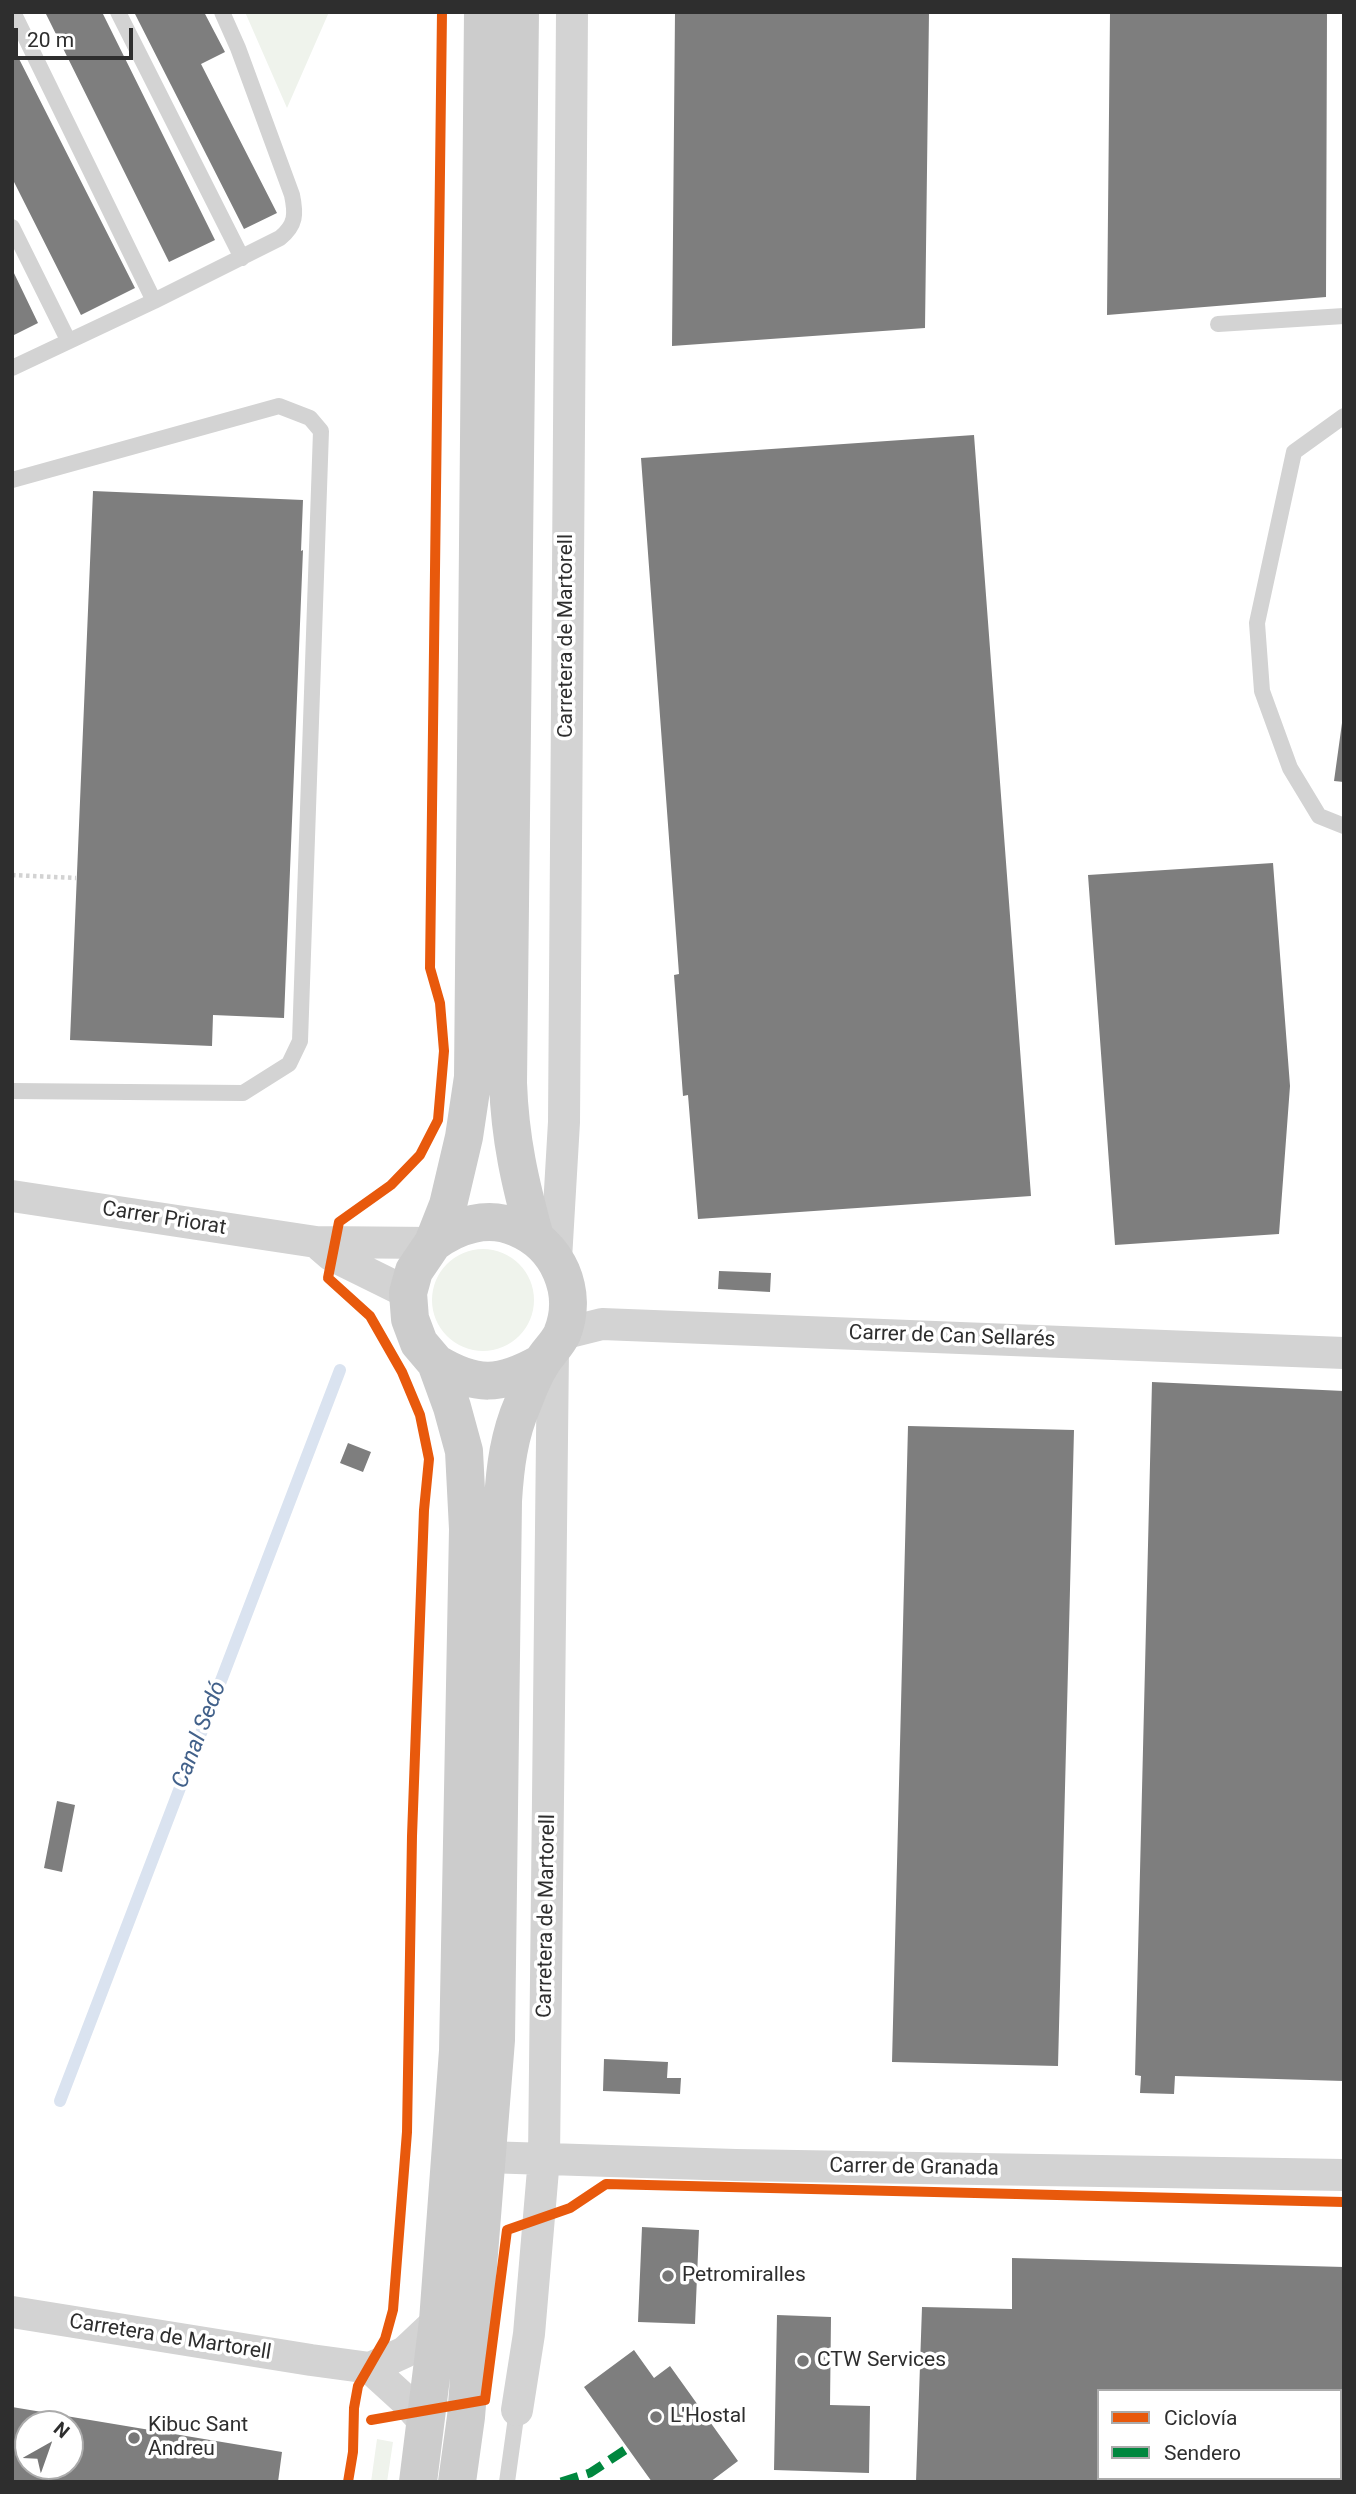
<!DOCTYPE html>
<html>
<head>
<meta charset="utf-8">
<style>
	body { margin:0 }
	#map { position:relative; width:1356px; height:2494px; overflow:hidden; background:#fff; font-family:Roboto,sans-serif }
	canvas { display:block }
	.frame { position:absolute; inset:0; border:14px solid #2e2e2e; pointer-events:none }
	.legend { position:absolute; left:1097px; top:2389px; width:245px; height:91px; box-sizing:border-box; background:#fff; border:2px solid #ababab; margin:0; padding:9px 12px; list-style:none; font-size:21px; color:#2e2e2e }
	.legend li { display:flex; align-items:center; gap:14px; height:35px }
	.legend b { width:35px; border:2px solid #ababab }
	.north { position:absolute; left:14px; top:2410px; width:70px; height:70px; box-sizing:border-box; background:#fff; border:2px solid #ababab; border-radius:50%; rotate:40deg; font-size:19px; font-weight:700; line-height:28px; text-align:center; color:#2e2e2e }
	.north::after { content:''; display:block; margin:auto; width:24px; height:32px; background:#777; clip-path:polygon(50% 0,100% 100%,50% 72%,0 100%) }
	.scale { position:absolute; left:14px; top:28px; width:119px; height:32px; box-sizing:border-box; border:4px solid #2e2e2e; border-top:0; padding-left:9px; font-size:21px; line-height:24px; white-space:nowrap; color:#2e2e2e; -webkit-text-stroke:5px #fff; paint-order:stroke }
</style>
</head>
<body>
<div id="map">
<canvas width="1356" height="2494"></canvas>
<div class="frame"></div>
<ul class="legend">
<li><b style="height:9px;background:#e8590c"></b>Ciclovía</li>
<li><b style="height:9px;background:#00873e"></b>Sendero</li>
</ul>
<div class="north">N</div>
<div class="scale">20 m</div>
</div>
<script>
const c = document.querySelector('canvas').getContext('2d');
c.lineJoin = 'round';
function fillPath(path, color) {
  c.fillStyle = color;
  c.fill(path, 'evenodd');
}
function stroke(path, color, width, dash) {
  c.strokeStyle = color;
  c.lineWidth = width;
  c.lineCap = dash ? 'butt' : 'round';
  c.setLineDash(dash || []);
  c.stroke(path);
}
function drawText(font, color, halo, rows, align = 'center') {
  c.font = font + ' Roboto,sans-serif';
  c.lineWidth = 7;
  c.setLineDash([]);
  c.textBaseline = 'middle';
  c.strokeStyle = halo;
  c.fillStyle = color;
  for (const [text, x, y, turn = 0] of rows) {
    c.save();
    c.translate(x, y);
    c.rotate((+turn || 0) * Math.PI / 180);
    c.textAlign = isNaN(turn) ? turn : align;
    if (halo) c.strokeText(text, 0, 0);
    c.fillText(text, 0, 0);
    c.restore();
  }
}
const green = new Path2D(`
	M245,12H329L287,108Z
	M432 1300a51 51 0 1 1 102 0a51 51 0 1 1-102 0Z
	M377,2439L393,2442L387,2482H371Z`);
const stream = new Path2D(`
	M60,2101L340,1370`);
const building = new Path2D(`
	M45,12H102L215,240L169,262Z
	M134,12H204L225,52L201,64L277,213L244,229Z
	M675,12H929L925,328L672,346Z
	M1110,12H1327L1326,297L1107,315Z
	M12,45L135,288L81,315L12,178Z
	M12,269L38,323L12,336Z
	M974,435L1031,1196L698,1219L688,1095L683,1096L674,975L679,974L641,458Z
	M93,491L303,500L301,551L303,550L284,1018L213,1015L212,1046L70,1040Z
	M1342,723H1344V782L1334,781Z
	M1273,863L1290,1086L1279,1234L1115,1245L1088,875Z
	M719,1271L771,1273L770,1292L718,1289Z
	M1152,1382L1344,1391V2081L1175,2076L1174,2094L1140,2093L1141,2076L1135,2075Z
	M908,1426L1074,1430L1058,2066L892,2062Z
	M348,1443L371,1452L363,1472L340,1463Z
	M57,1801L75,1805L62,1872L44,1868Z
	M604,2059L668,2062L667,2078H681L680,2094L603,2091Z
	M642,2227L699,2230L695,2324L638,2322Z
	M1012,2258L1344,2267V2482H916L922,2307L1012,2309ZM1099,2391H1340V2478H1099Z
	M777,2315L831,2317L830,2405L870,2406L869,2473L774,2470Z
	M634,2350L654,2378L670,2366L738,2461L710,2482H652L584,2387Z
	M12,2407L282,2452L278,2482H12ZM28,2424H70V2466H28Z`);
const path = new Path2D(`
	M12,875L76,878`);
const service = new Path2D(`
	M13,12L154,301
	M118,12L242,258
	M12,227L68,340
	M1218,324L1344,316
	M12,368L154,301L280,238C296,225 296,214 292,195L238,48L222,12
	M1344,416L1294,452L1257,623L1262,691L1290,768L1319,816L1344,826
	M12,480L279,406L310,418L321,431L300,1041L289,1064L243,1093L12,1091
	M507,2482L517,2410`);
const minor = new Path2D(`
	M12,1196L316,1242L433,1243
	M316,1242L331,1255L408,1293
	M556,1259L564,1122L572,12
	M562,1334L602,1324L1344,1353
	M485,2157L736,2165L1344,2175
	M12,2312L311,2360L370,2368L405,2352L438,2321
	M370,2368L404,2399L426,2424
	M517,2410L529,2334L544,2158L553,1349`);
const secondary = new Path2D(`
	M520,12L508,1083C510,1139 520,1183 535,1237
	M433,1243C457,1225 488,1215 517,1228C558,1245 579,1292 562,1334C557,1345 547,1353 541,1364C533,1376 528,1390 523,1403C509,1435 505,1467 503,1501L496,2040L466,2417L457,2482
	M436,1363C476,1387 500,1386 541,1363
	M418,2482L438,2321L458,2051L468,1529L464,1451L452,1407L436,1363L419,1343L410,1319L408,1293L414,1271L433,1243L448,1205L464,1137L473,1077L483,12`);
const quiet = new Path2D(`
	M561,2482L590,2473L628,2448`);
const cycleway = new Path2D(`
	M371,2420L485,2400L507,2230L570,2208L606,2184L1344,2202
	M348,2482L353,2452L354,2408L358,2386L385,2339L393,2310L407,2132L412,1836L424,1510L429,1459L420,1415L402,1372L370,1316L328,1278L339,1222L391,1185L420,1155L438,1120L444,1051L440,1003L430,968L442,12`);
const markers = [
	[668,2276,7,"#777"],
	[803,2361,7,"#777"],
	[656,2417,7,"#777"],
	[134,2438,7,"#777"]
];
const streetNames = [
	["Carretera de Martorell",567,636,-90],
	["Carrer Priorat",164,1219,9],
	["Carrer de Can Sellarés",952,1337,2],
	["Carretera de Martorell",547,1916,-89],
	["Carrer de Granada",914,2168,1],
	["Carretera de Martorell",170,2338,9]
];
const poiNames = [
	["Petromiralles",682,2276],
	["CTW Services",817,2361],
	["L'Hostal",670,2417],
	["Kibuc Sant",148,2426],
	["Andreu",148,2450]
];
const waterNames = [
	["Canal Sedó",200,1735,-69]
];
fillPath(green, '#eff3ec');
stroke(stream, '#dae3f0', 12);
fillPath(building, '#7e7e7e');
stroke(path, '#d3d3d3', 4.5, [3.5, 3.5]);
stroke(service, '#d3d3d3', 16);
stroke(minor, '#d3d3d3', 32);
stroke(secondary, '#ccc', 38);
stroke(quiet, '#00873e', 9, [18, 9]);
stroke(cycleway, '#e8590c', 10);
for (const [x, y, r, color] of markers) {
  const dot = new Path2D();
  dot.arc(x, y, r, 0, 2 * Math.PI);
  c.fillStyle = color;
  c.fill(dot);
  stroke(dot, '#fff', 2.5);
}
drawText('21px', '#2e2e2e', '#fff', streetNames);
drawText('21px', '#2e2e2e', '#fff', poiNames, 'left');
drawText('italic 23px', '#42618a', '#fff', waterNames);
</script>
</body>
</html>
